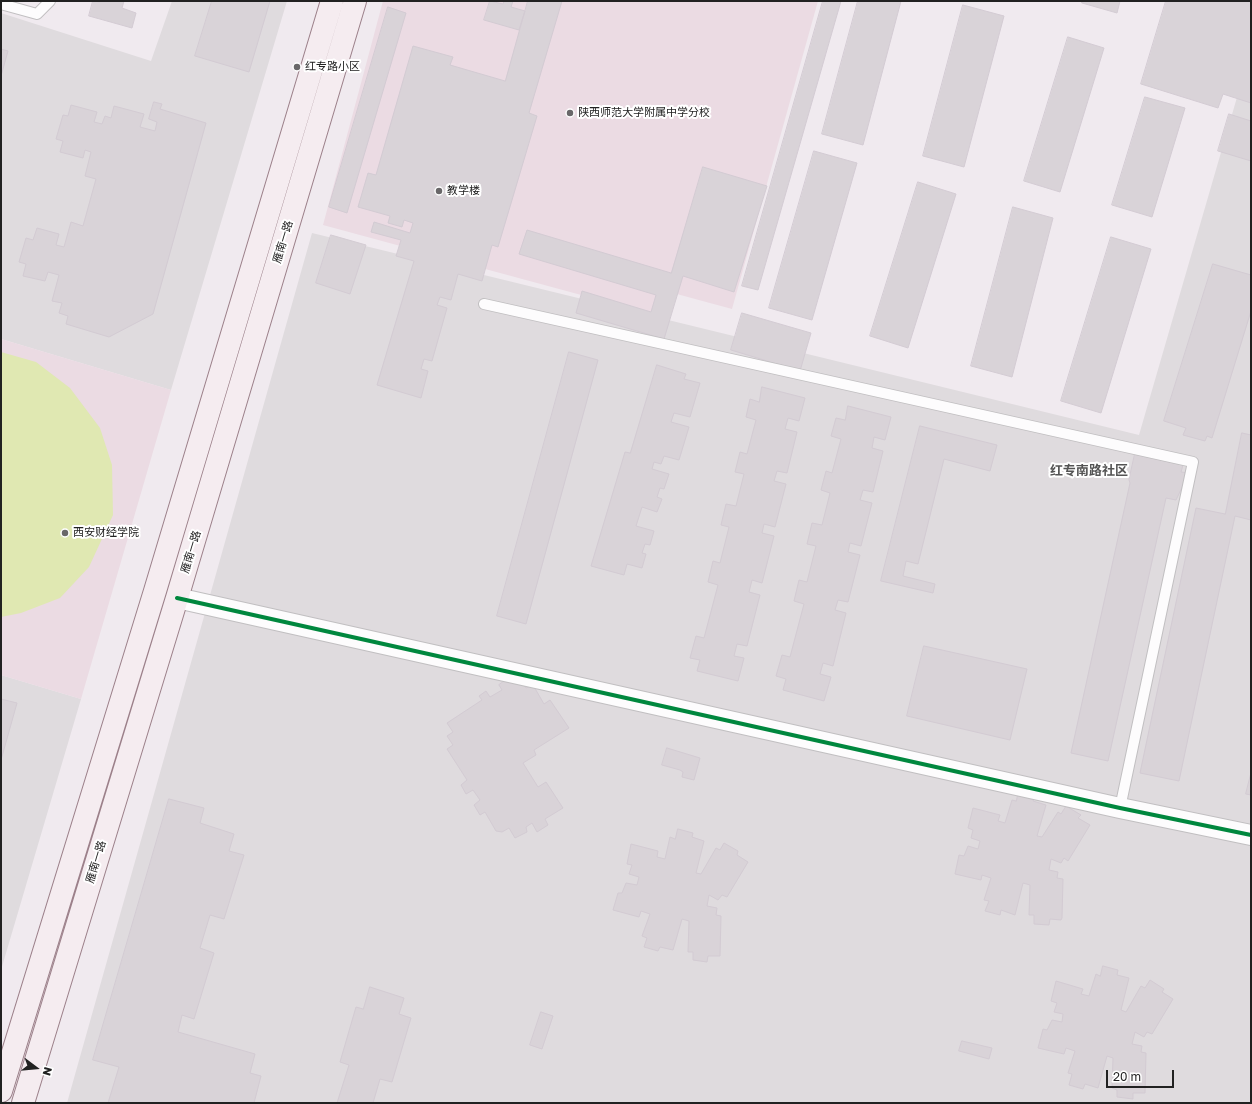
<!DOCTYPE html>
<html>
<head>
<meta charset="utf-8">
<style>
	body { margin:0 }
	#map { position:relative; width:1252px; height:1104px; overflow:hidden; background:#f0eaef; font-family:"Golos Text",sans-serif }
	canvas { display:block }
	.frame { position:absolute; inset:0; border:2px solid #212121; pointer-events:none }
	.north { position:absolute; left:16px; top:1048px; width:40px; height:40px; -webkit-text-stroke:3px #fff; paint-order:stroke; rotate:106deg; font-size:11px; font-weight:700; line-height:16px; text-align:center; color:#212121 }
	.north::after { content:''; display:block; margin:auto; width:14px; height:18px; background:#212121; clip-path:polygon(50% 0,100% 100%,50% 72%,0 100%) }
	.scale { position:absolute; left:1106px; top:1070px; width:68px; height:18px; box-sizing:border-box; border:2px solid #212121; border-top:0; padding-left:5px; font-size:12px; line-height:14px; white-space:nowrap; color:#212121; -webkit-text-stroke:3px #fff; paint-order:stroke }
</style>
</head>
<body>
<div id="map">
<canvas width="1252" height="1104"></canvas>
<div class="frame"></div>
<div class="north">N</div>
<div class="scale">20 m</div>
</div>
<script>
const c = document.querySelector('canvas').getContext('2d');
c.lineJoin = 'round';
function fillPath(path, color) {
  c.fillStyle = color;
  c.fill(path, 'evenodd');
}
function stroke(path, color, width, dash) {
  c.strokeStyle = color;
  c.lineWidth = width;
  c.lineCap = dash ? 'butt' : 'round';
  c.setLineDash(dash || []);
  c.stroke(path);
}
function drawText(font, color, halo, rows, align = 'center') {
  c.font = font + ' "Golos Text","Noto Sans SC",sans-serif';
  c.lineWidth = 4;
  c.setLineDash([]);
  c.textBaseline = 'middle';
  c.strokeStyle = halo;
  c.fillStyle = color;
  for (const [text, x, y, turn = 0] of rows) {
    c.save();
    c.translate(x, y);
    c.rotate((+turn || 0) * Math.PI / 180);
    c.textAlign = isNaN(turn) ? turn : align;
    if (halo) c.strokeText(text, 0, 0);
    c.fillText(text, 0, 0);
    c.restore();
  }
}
const residential = new Path2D(`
	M172,1H287L171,390L1,339V13L151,61Z
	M1251,49V1103H67L312,233L1139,435Z
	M1,675L81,699L1,970Z`);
const education = new Path2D(`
	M383,1H818L732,309L662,290L655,315L323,225Z
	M1,339L171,390L81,699L1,675Z`);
const pitch = new Path2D(`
	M1,352L36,362L70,388L100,428L112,465L113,515L89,567L60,598L21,613L1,617Z`);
const building = new Path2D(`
	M93,1L100,2L101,1H124L122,8L136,13L132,28L89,16Z
	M212,1H270L249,72L195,56Z
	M490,1L503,4L504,1H513L511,7L525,11L519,30L484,20Z
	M528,1H562L529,113L537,116L498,247L492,245L482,281L458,274L451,300L440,297L437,305L447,308L432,361L424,359L421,369L428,371L421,398L377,385L414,261L396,256L401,240L371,232L374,222L410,233L413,223L404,220L402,227L388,223L390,216L358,207L368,173L376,175L413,46L453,57L450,65L505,81Z
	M823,1H841L758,290L742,286Z
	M858,1H901L863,145L822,134Z
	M1082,1H1120L1117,13L1082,3Z
	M1166,1H1251V103L1223,94L1218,108L1141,84Z
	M963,5L1004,16L964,167L923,156Z
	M388,7L406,13L347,213L329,207Z
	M1068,37L1104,48L1060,192L1024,181Z
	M1,49L8,51L1,76Z
	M1145,97L1185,108L1152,217L1112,205Z
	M154,102L162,104L160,109L206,123L153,314L109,337L66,324L68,316L59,313L62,303L52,301L59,275L48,272L45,281L23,276L26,264L19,262L26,238L33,240L37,228L59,234L56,245L64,247L71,222L83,226L96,179L85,176L91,152L85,150L83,158L60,152L63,141L56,139L63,115L68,116L71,105L97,112L94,122L102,124L105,116L111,118L114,106L144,114L140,127L155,131L157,122L149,119Z
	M1229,114L1251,121V161L1218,151Z
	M814,151L857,163L812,320L769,308Z
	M703,167L767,186L734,292L683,276L664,339L576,313L582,291L651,312L656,295L519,254L527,230L671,273Z
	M918,182L956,194L908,348L870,336Z
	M1013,207L1053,218L1012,377L971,366Z
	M331,235L366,245L350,294L316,283Z
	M1111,237L1151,249L1101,413L1061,401Z
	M1213,264L1251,275V311L1212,438L1207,436L1205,441L1183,435L1186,428L1164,421Z
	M742,313L811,333L800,371L731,350Z
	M569,352L598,360L526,624L497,616Z
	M657,365L686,374L684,379L700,383L690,417L674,413L671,422L689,427L679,460L664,456L661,464L654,462L652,469L669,474L664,489L660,488L657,497L662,499L657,512L642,507L636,526L654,531L650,545L645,544L642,553L646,554L642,568L627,564L624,575L591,566L625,452L630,453Z
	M762,387L805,398L799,421L788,418L785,429L797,432L787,473L777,471L774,481L786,484L775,527L764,524L762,533L774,536L762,583L752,580L749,592L760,595L747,646L737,644L734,656L744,658L738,681L697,671L700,660L690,658L696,636L704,638L718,585L708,582L713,561L720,563L729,527L721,525L726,504L736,506L744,474L735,472L740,452L747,454L756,420L746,417L750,399L759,402Z
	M848,406L891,417L885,440L874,437L872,448L883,451L873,492L863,490L860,500L872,503L861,546L850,543L848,552L860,555L848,602L838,600L835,610L846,613L833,666L823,663L820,674L831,677L824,701L783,690L786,679L776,676L782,655L790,657L804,604L794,601L799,580L807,582L816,546L807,544L812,523L822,525L830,493L821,490L826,471L832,473L841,439L831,436L836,418L845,420Z
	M920,426L997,445L990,471L944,459L918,564L906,561L903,576L935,584L933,593L881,581Z
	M1242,433L1251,435V520L1235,516L1179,781L1140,773L1196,508L1225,514Z
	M1135,454L1183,465L1181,472L1189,473L1176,500L1166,498L1108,761L1071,753L1130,483L1129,480Z
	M924,646L1027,669L1010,740L907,716Z
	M506,680L522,684L526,688L533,685L544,704L550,700L569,728L534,750L536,755L523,763L538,787L546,782L563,808L545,819L548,825L537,832L532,823L526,827L527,832L515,838L509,828L502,832L496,831L485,812L480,815L474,805L480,800L473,790L466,794L461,785L467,780L447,749L453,745L447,736L453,732L447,723L482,700L479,696L486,691L490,697L502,690L499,685Z
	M1,699L17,703L1,760Z
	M667,748L700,758L694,780L682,777L683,772L680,770L662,765Z
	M1251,773V795L1246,794Z
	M1018,795L1034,798L1033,801L1046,805L1037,836L1042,837L1058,812L1061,814L1066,806L1081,815L1078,818L1090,825L1068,861L1064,858L1061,863L1051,859L1049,870L1058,872L1057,878L1063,879L1062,918L1061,920L1050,919L1049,925L1034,924V915H1029L1030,885L1023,883L1015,915L1001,910L1000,915L985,911L989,901L984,900L991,878L982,875L981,880L955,874L959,855L964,856L968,846L978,849L980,841L971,838L973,830L968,828L973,808L1000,815L998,821L1005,823L1012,800L1016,801Z
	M169,799L204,808L200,823L234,834L229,851L244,855L224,919L210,915L200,948L214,953L194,1019L182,1015L178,1032L255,1054L250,1073L261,1076L254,1103H108L119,1067L93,1060Z
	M678,829L693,833L692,837L704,841L696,873L701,874L716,848L720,850L724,843L738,851L737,855L748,862L727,897L722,895L718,900L709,895L707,906L717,908L716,915L721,916L720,956H708L707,962L693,960V952H688L689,921L682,919L673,950L660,947L658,951L644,947L647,938L642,936L650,914L641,911L639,917L613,910L618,893H622L626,883L637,885L639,877L629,874L632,865L627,864L631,844L658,851L657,857L665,859L670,837L675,839Z
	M1103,966L1118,970L1117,975L1129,978L1121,1010L1126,1012L1141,986L1145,988L1150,980L1164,989L1162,992L1173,999L1152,1034L1147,1032L1144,1037L1135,1032L1132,1044L1142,1046L1141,1052L1146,1053L1145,1093H1133V1099L1117,1097V1090L1112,1088L1113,1058L1107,1056L1098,1088L1085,1084L1083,1089L1069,1085L1072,1074L1068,1073L1075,1051L1066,1048L1064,1054L1038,1048L1043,1029L1047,1030L1052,1020L1062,1022L1063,1014L1054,1012L1057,1003L1051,1001L1056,981L1083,989L1081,994L1089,996L1096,974L1100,976Z
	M370,987L404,998L399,1014L411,1018L392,1082L380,1079L373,1103H337L349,1065L340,1062L356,1007L363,1009Z
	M541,1012L553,1016L542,1049L530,1045Z
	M962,1041L992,1048L989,1059L959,1051Z`);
const service = new Path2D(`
	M1,4L37,14L50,1
	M484,304L1193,462L1120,808`);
const minor = new Path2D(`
	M177,598L1120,808L1251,835`);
const secondary = new Path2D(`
	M1,1091L155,591L332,1
	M23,1103L177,598L355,1`);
const cycleway = new Path2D(`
	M177,598L1120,808L1251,835`);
const markers = [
	[297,67,4,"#696769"],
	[570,113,4,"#696769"],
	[439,191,4,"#696769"],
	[65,533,4,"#696769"]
];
const poiNames = [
	["红专路小区",305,67],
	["陕西师范大学附属中学分校",578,113],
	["教学楼",447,191],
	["西安财经学院",73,533]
];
const streetNames = [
	["雁南一路",283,242,-73],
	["雁南一路",191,552,-73],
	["雁南一路",96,862,-73]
];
const quarterNames = [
	["红专南路社区",1089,471]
];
fillPath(residential, '#dfdbde');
fillPath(education, '#ebdbe3');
fillPath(pitch, '#e0e8b2');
fillPath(building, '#d9d3d8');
stroke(building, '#d3cbd3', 1);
stroke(service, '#c1bfc1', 12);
stroke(minor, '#c1bfc1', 22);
stroke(secondary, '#9c808a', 24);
stroke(service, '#fdfcfd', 10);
stroke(minor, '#fdfcfd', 20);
stroke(secondary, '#f5ecf0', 22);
stroke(cycleway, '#00873e', 4);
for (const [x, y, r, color] of markers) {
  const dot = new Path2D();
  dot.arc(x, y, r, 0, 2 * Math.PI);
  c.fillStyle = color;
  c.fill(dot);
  stroke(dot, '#fff', 1.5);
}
drawText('11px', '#212121', '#fff', poiNames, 'left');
drawText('11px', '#212121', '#fff', streetNames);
drawText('bold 13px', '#545454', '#fff', quarterNames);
</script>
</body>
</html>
